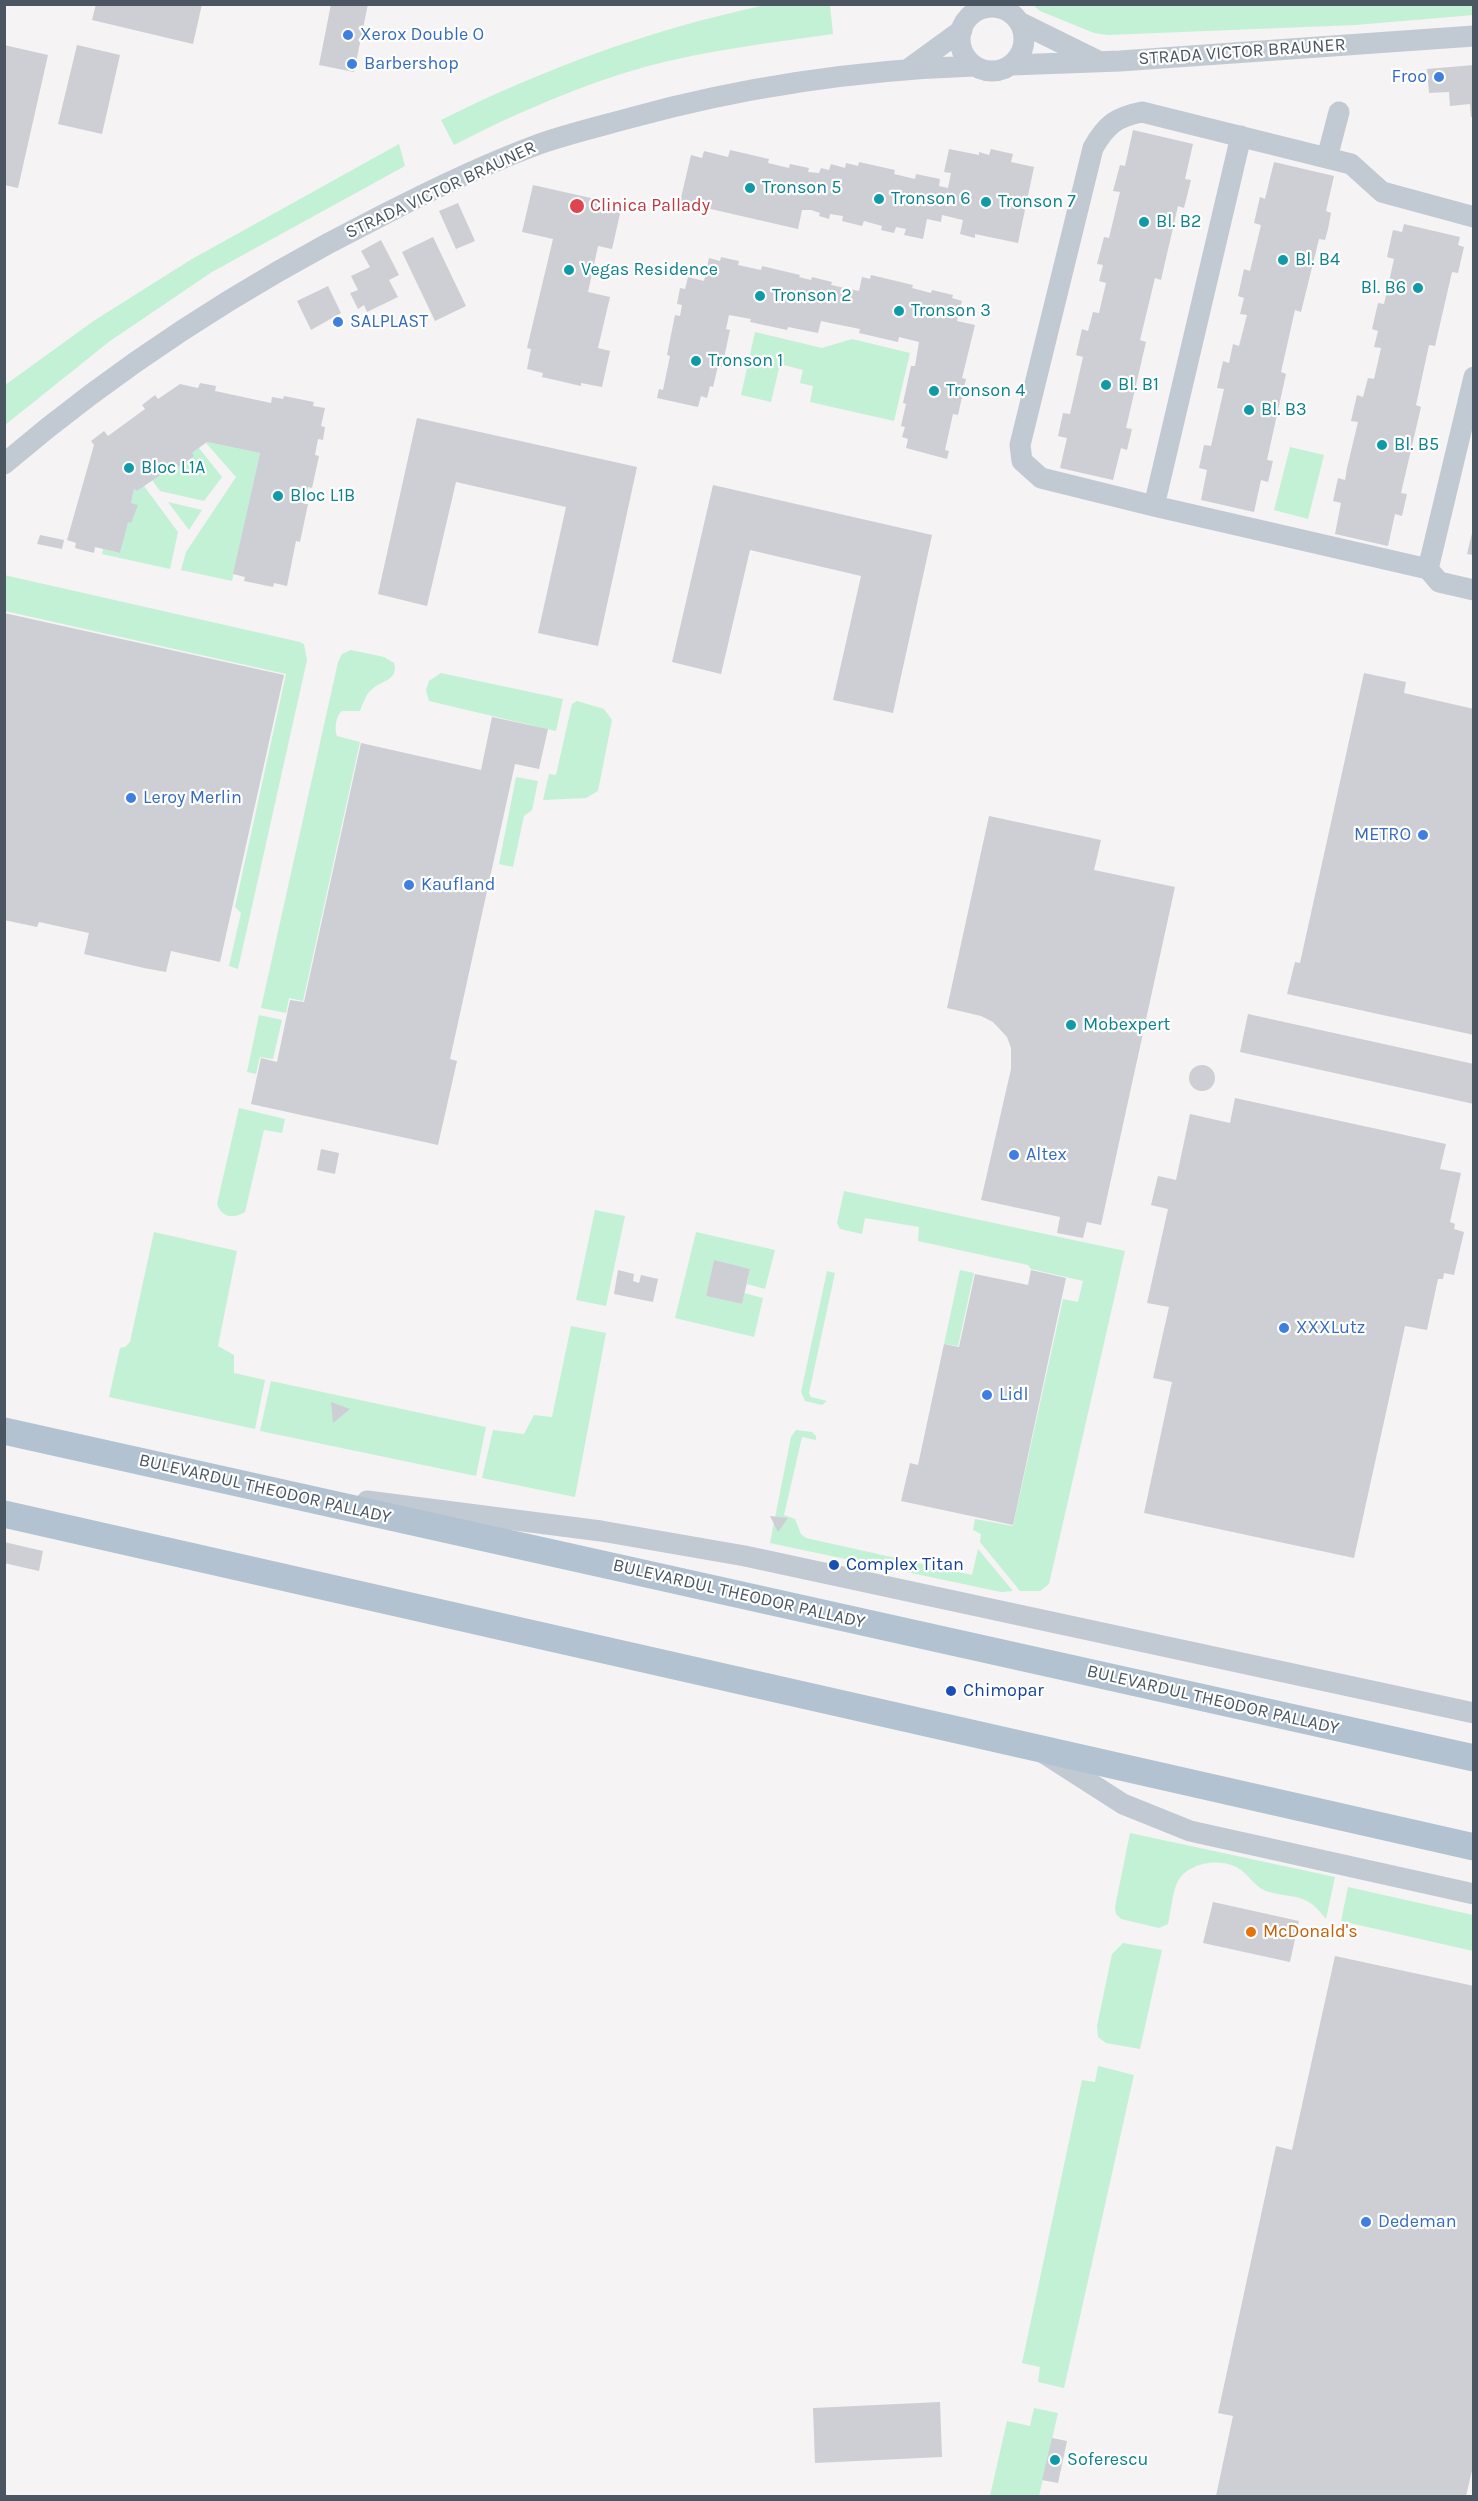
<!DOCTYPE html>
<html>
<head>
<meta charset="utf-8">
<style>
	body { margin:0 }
	#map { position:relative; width:1478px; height:2501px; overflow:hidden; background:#f5f3f3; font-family:Karla,sans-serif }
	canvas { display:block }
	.frame { position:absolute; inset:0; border:6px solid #4a5661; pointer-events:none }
</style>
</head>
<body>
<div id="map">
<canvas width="1478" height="2501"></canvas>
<div class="frame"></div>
</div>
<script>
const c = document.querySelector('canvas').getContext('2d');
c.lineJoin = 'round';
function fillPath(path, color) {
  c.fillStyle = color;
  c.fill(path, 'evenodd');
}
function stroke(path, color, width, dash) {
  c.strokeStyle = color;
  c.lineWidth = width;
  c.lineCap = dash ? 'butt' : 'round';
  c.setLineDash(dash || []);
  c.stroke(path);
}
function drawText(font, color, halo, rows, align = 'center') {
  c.font = font + ' Karla,sans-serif';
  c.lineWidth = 4.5;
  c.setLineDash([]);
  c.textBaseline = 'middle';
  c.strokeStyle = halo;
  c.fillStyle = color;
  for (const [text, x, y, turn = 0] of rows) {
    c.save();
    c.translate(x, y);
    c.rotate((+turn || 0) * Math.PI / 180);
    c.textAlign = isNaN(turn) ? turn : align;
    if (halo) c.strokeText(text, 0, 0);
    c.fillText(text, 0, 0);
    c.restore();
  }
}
const green = new Path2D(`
	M766,5H830L833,34C771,43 708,50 648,66C580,85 516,113 454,145L441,120C548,67 649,30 766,5Z
	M1033,5H1473L1474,15L1355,25L1108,35L1094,33L1040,11Z
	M399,144L405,166L212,272L110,341L5,425V385L95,320L192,259Z
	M755,332L822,348L852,339L910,353L894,421L810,402L813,386L800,383L803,370L780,364L771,402L741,395Z
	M207,442L260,453L232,581L181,570L186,552L236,477L206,443Z
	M1290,447L1324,455L1308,519L1274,510Z
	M199,448L222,477L204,501L160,491L152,480Z
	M144,486L178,532L170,569L102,554L103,549L120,553L134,489L137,491Z
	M168,502L202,510L189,530Z
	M4,575L300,642L304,644L307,660L238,969L229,966L241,913L235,907L286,674L5,611Z
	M351,650L384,657L394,663C399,681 381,680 371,690C365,696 363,704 360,711H342C336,715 334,730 337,736L360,742L303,1001L289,998L286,1013L261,1008L338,662L342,654Z
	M441,673L563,699L556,731L429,701L426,690L429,681Z
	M577,701L604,709L612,720L598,791L586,798L543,800L549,774L556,775L572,704Z
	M516,777L538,781L532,810L524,816L513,867L499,864Z
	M259,1015L282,1020L273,1059L260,1057L256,1074L247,1072Z
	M239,1108L285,1119L282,1133L264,1130L245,1212C233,1219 222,1218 217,1204Z
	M844,1191L1125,1251L1049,1584L1040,1591H1020L980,1542L981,1534L973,1530L975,1519L1013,1526L1063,1299L1078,1302L1083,1281L1031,1269L1028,1265L918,1241L919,1227L865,1218L862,1234L840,1229L837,1223Z
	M595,1210L625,1216L606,1306L576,1300Z
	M154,1232L237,1251L218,1346L234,1355V1373L265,1380L255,1429L109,1397L120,1348L125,1347L130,1342Z
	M696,1232L775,1250L765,1289L747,1284L750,1269L714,1261L706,1296L742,1304L744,1293L763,1298L754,1337L675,1318Z
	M960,1270L974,1273L958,1346L944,1344Z
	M827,1271L835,1273L809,1393L811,1397L827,1401L822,1405L805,1401L801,1392Z
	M571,1326L606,1333L575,1497L482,1478L493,1430L524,1434L534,1415L552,1417Z
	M271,1381L486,1427L476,1476L260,1431Z
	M796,1430L812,1432L816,1436V1440L802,1437L784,1515L795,1519L801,1534L806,1538L972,1575L978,1549L1013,1591L1001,1592L770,1543L791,1437Z
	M1130,1833L1335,1877L1326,1919C1305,1891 1296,1900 1266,1891C1253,1886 1247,1871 1234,1866C1215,1858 1186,1864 1177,1883C1172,1895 1171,1911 1168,1924L1159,1928L1121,1919L1116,1914L1115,1907Z
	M1348,1887L1473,1915V1951L1341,1921Z
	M1123,1943L1162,1950L1140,2049L1106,2043L1098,2037L1097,2026L1112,1954Z
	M1098,2066L1134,2075L1064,2388L1038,2382L1040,2367L1022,2363L1082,2080L1095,2082Z
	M1034,2408L1058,2413L1039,2496H990L1007,2421L1030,2426Z`);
const building = new Path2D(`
	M96,4H202L193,44L92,20Z
	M331,4H368L354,72L319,65Z
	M4,45L48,55L18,188L4,185Z
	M77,45L120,55L102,134L58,124Z
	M1474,65V117H1471L1470,104L1450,106L1449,92L1429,93L1427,69Z
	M1133,130L1193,144L1185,179L1191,180L1184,208L1178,206L1161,280L1155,278L1140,340L1146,342L1126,428L1132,429L1127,450L1121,448L1113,480L1060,468L1067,438L1058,436L1063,413L1070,414L1083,357L1076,355L1082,329L1088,331L1093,312L1099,313L1106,283L1099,281L1103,265L1097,264L1104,237L1109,238L1120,192L1113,191L1120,165L1125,166Z
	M949,149L979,155V152L989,155L991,149L1013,154L1011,162L1034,167L1018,243L975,234V238L960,234L963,220L942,215L941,222L927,219L923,239L904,235L906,229L896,227L894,233L881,230L882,226L864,221L862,226L842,221L843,216L830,214L829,219L819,216L820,213L811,210H802L798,229L680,202L691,155L702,158L704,151L728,157L730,150L769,159L768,163L789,168L790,164L809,168L808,172L819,173L821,168L829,170L831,164L845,168L846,163L858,166L859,162L895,170L894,174L915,179L916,174L940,179L939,186L948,188L951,173L944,172Z
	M1274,162L1334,176L1326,211L1331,213L1328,229L1325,240L1319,239L1301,312L1295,310L1281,372L1286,374L1267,460L1273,461L1268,482L1261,480L1254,512L1201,500L1207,470L1199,468L1204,445L1211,446L1224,389L1217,388L1223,361L1229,363L1233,344L1239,346L1247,315L1240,314L1244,298L1238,296L1244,269L1250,271L1261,225L1254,223L1260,197L1265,199Z
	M533,185L622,205L612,249L598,246L588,292L610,297L598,348L610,351L602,387L581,383V386L542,377L543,373L527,369L531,349L527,348L553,239L522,232Z
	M458,203L475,241L456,249L439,211Z
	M1404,224L1460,237L1458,245L1464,247L1458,273L1452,272L1435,346L1429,345L1416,405L1421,407L1401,493L1407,494L1402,516L1395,514L1388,546L1335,534L1341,503L1333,501L1338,478L1345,480L1347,468L1358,422L1351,421L1357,395L1363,397L1368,378L1374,379L1377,366L1381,348L1374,347L1378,331L1372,329L1378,303L1384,304L1394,259L1387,257L1393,230L1402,232Z
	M433,237L466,306L435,321L402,252Z
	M381,240L399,275L389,280L398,297L367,312L364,305L358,309L350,293L358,290L351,276L370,267L361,251Z
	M721,257L739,261L738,265L761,270L762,266L800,275L799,277L811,280L812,277L832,282L831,285L859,291L862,277L870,279L871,275L913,285L912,288L931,293L932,290L953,295L952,298L962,301L957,321L975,325L962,378L966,379L958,415L953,414L945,450L949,451L947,459L906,448L908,439L902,437L905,427L901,426L906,404L903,403L911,366H915L919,342L899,337L898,342L859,333L860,329L835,324L821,321L818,333L788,327L787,330L750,322L751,319L729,315L726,329L730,330L722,367L718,366L713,387L710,386L707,398L701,396L698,407L657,398L659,389L663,390L670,356L667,355L675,315L680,316L682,305L677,304L680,288L685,289L688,277L704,281L709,258L720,261Z
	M328,286L341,313L311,330L297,301Z
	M200,383L216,386L215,391L271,403L272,397L283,399L284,396L314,402L313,406L325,408L321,426L325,427L323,440L318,439L315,455L319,456L312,488L308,487L304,504H308L300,542L296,541L287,586L274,583L273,587L244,581L245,577L233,574L260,453L207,442L192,453L194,456L174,470L172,467L137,491L134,489L131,503L138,505L131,523L128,522L120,553L95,547L94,553L75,548L76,543L67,540L94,445L91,441L104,431L108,436L145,409L142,405L155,395L158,399L180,384L198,388Z
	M417,418L637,467L598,646L538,633L566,507L456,482L427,606L378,594Z
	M713,485L932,535L893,713L833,700L861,576L750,550L721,674L672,662Z
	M1473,529H1474V555L1467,554Z
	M40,535L64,540L62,549L37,544Z
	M4,613L284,675L220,962L171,951L166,972L144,968L84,954L89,933L39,922L37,927L4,920Z
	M1364,673L1406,682L1404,693L1474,709V1035L1287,994L1295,962L1300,963Z
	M492,717L548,729L539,769L515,764L450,1059L457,1061L438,1145L251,1104L261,1058L277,1062L290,1000L304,1002L361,743L481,770Z
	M989,816L1101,840L1094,870L1175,887L1101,1225L1087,1222L1083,1238L1057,1233L1060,1217L981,1200L1011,1069V1048L1007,1037L993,1022L981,1016L947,1008Z
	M1248,1014L1474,1064V1104L1240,1052Z
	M1189 1078a13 13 0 1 1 26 0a13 13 0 1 1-26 0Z
	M1235,1098L1446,1144L1440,1169L1461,1173L1450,1222L1455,1224L1454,1229L1464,1232L1454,1275L1444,1273L1443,1279H1438L1427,1330L1405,1326L1354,1558L1144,1513L1172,1382L1153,1378L1169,1307L1147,1303L1168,1209L1151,1205L1158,1176L1176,1180L1190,1114L1230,1123Z
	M321,1149L339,1153L335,1174L317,1170Z
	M714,1260L750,1269L742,1304L706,1296Z
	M618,1270L634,1274L633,1281L639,1283L641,1275L658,1279L653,1302L614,1294Z
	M1031,1270L1066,1278L1013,1525L901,1501L910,1463L918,1465L944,1344L959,1347L975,1274L1028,1285Z
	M331,1402L350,1409L333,1423Z
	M770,1516L788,1518L778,1532Z
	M4,1542L43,1551L39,1571L4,1563Z
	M1213,1902L1299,1921L1290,1962L1203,1943Z
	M1335,1956L1474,1986V2462L1466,2496H1216L1233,2416L1218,2413L1256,2238L1276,2146L1292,2150Z
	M940,2402L942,2457L815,2463L813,2408Z
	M1052,2438L1067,2441L1058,2483L1042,2480Z`);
const minor = new Path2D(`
	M960 39a32 32 0 1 1 64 0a32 32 0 1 1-64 0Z
	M1019,22L1096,60
	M1011,65L1120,61L1474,36
	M907,70L962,30
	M1327,158L1339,112
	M1474,217L1382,192L1351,164L1142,112C1116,117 1106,125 1093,148L1020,445L1022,461L1041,478L1154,506L1428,569L1439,582L1474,590
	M4,464C121,364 244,285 381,216C433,189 487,163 542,143C571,133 601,126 630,118C742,87 859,70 975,66
	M1154,506L1241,136
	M1428,569L1474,377
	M367,1501L601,1531L745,1556L1474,1713
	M1045,1754L1123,1804L1190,1831L1474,1894`);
const major = new Path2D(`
	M4,1431L1474,1758
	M4,1514L1474,1847`);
const markers = [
	[348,35,6,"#3f7fe0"],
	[352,64,6,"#3f7fe0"],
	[1439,77,6,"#3f7fe0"],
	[750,188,6,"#0f9aa8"],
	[879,199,6,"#0f9aa8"],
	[986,202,6,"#0f9aa8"],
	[577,206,8,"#e0444e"],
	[1144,222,6,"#0f9aa8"],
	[1283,260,6,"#0f9aa8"],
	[569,270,6,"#0f9aa8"],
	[1418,288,6,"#0f9aa8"],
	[760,296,6,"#0f9aa8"],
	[899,311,6,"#0f9aa8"],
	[338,322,6,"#3f7fe0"],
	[696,361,6,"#0f9aa8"],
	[1106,385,6,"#0f9aa8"],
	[934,391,6,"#0f9aa8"],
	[1249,410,6,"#0f9aa8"],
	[1382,445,6,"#0f9aa8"],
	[129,468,6,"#0f9aa8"],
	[278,496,6,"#0f9aa8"],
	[131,798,6,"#3f7fe0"],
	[1423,835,6,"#3f7fe0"],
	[409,885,6,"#3f7fe0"],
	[1071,1025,6,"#0f9aa8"],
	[1014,1155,6,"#3f7fe0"],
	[1284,1328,6,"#3f7fe0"],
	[987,1395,6,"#3f7fe0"],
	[834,1565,6,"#1a4fb4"],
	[951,1691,6,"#1a4fb4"],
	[1251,1932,6,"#e8710a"],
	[1366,2222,6,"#3f7fe0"],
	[1055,2460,6,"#0f9aa8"]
];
const shopNames = [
	["Xerox Double O",360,35],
	["Barbershop",364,64],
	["Froo",1427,77,"right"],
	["SALPLAST",350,322],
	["Leroy Merlin",143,798],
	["METRO",1411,835,"right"],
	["Kaufland",421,885],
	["Altex",1026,1155],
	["XXXLutz",1296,1328],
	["Lidl",999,1395],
	["Dedeman",1378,2222]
];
const streetNames = [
	["STRADA VICTOR BRAUNER",1242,52,-4],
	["STRADA VICTOR BRAUNER",441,190,-25],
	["BULEVARDUL THEODOR PALLADY",265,1489,13],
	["BULEVARDUL THEODOR PALLADY",739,1594,13],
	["BULEVARDUL THEODOR PALLADY",1213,1700,13]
];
const cultureNames = [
	["Tronson 5",762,188],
	["Tronson 6",891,199],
	["Tronson 7",998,202],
	["Bl. B2",1156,222],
	["Bl. B4",1295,260],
	["Vegas Residence",581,270],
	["Bl. B6",1406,288,"right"],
	["Tronson 2",772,296],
	["Tronson 3",911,311],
	["Tronson 1",708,361],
	["Bl. B1",1118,385],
	["Tronson 4",946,391],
	["Bl. B3",1261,410],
	["Bl. B5",1394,445],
	["Bloc L1A",141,468],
	["Bloc L1B",290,496],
	["Mobexpert",1083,1025],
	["Soferescu",1067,2460]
];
const healthNames = [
	["Clinica Pallady",590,206]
];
const transitNames = [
	["Complex Titan",846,1565],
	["Chimopar",963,1691]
];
const foodNames = [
	["McDonald's",1263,1932]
];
fillPath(green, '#c3f1d5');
fillPath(building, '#cdcfd5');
stroke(minor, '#c1cad2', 21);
stroke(major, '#b3c2d1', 27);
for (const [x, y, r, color] of markers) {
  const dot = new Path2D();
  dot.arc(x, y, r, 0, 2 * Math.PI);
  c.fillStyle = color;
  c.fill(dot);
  stroke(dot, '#fff', 2);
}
drawText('18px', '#366cbe', '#fff', shopNames, 'left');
drawText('18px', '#4a5661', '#fff', streetNames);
drawText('18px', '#0d838f', '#fff', cultureNames, 'left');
drawText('18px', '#be3a42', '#fff', healthNames, 'left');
drawText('18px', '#164399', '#fff', transitNames, 'left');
drawText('18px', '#c56008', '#fff', foodNames, 'left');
</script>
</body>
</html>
